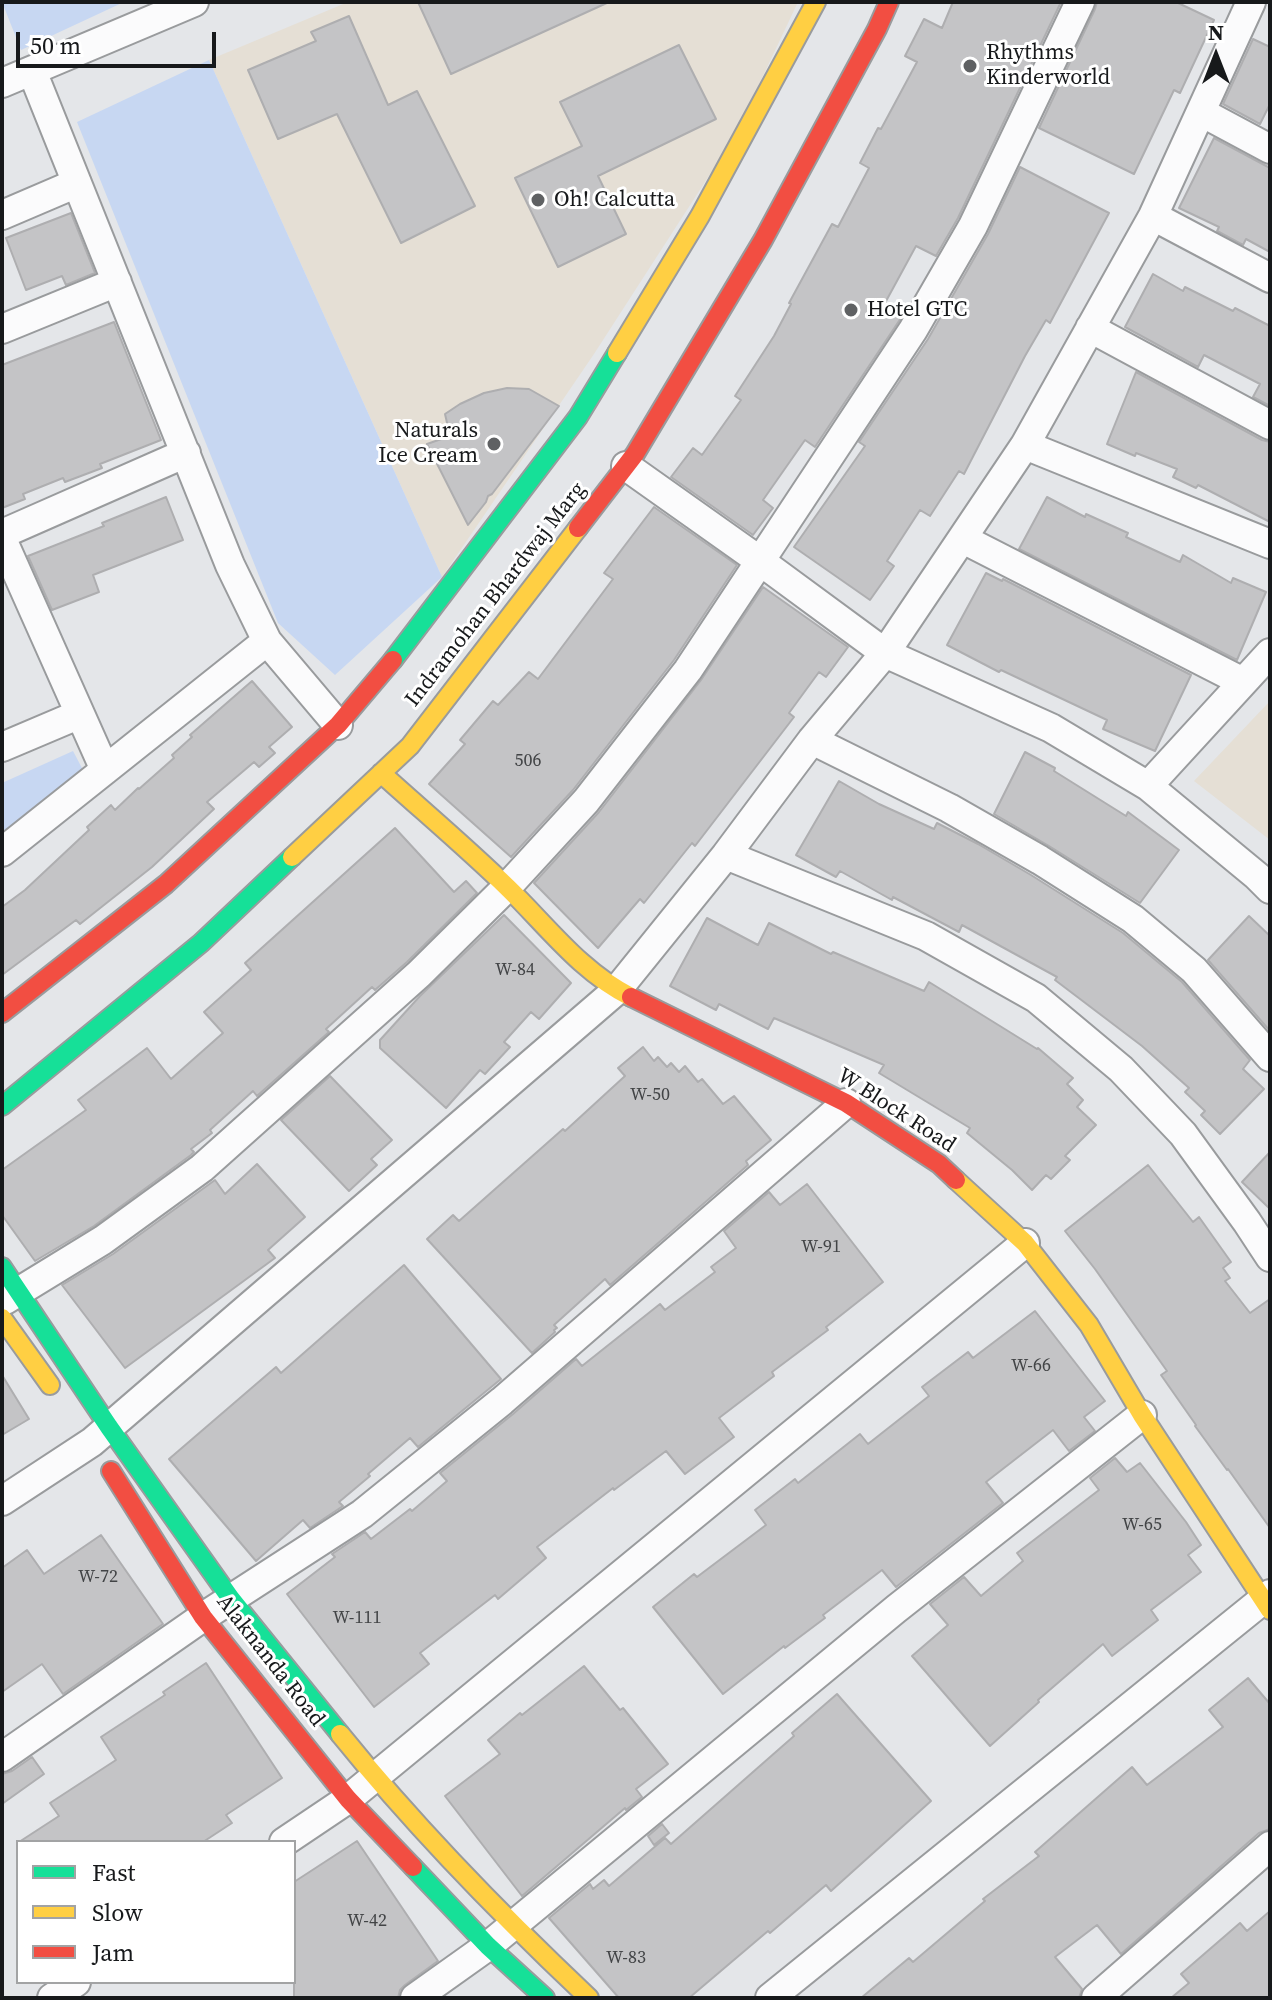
<!DOCTYPE html>
<html>
<head>
<meta charset="utf-8">
<style>
	body { margin:0 }
	#map { position:relative; width:1272px; height:2000px; overflow:hidden; background:#e4e6e9; font-family:"Source Serif 4",serif }
	canvas { display:block }
	.frame { position:absolute; inset:0; border:4px solid #17191b; pointer-events:none }
	.legend { position:absolute; left:16px; top:1840px; width:280px; height:144px; box-sizing:border-box; background:#fff; border:2px solid #a2a3a4; margin:0; padding:10px 14px; list-style:none; font-size:24px; color:#17191b }
	.legend li { display:flex; align-items:center; gap:16px; height:40px }
	.legend b { width:40px; border:2px solid #a2a3a4 }
	.north { position:absolute; left:1176px; top:16px; width:80px; height:80px; -webkit-text-stroke:6px #fff; paint-order:stroke; rotate:0deg; font-size:22px; font-weight:700; line-height:32px; text-align:center; color:#17191b }
	.north::after { content:''; display:block; margin:auto; width:28px; height:36px; background:#17191b; clip-path:polygon(50% 0,100% 100%,50% 72%,0 100%) }
	.scale { position:absolute; left:16px; top:32px; width:200px; height:36px; box-sizing:border-box; border:4px solid #17191b; border-top:0; padding-left:10px; font-size:24px; line-height:28px; white-space:nowrap; color:#17191b; -webkit-text-stroke:6px #fff; paint-order:stroke }
</style>
</head>
<body>
<div id="map">
<canvas width="1272" height="2000"></canvas>
<div class="frame"></div>
<ul class="legend">
<li><b style="height:10px;background:#16e098"></b>Fast</li>
<li><b style="height:10px;background:#ffcf43"></b>Slow</li>
<li><b style="height:10px;background:#f24e42"></b>Jam</li>
</ul>
<div class="north">N</div>
<div class="scale">50 m</div>
</div>
<script>
const c = document.querySelector('canvas').getContext('2d');
c.lineJoin = 'round';
function fillPath(path, color) {
  c.fillStyle = color;
  c.fill(path, 'evenodd');
}
function stroke(path, color, width, dash) {
  c.strokeStyle = color;
  c.lineWidth = width;
  c.lineCap = dash ? 'butt' : 'round';
  c.setLineDash(dash || []);
  c.stroke(path);
}
function drawText(font, color, halo, rows, align = 'center') {
  c.font = font + ' "Source Serif 4",serif';
  c.lineWidth = 6;
  c.setLineDash([]);
  c.textBaseline = 'middle';
  c.strokeStyle = halo;
  c.fillStyle = color;
  for (const [text, x, y, turn = 0] of rows) {
    c.save();
    c.translate(x, y);
    c.rotate((+turn || 0) * Math.PI / 180);
    c.textAlign = isNaN(turn) ? turn : align;
    if (halo) c.strokeText(text, 0, 0);
    c.fillText(text, 0, 0);
    c.restore();
  }
}
const commercial = new Path2D(`
	M348,2H798L734,137L594,354L442,577L209,60Z
	M1270,701V840L1194,781Z`);
const green = new Path2D(`
	M2,2H124L21,50Z
	M209,60L442,577L335,675L278,623L77,122Z
	M73,751L83,770L2,834V783Z`);
const building = new Path2D(`
	M418,2H609L451,74Z
	M953,2H1061L958,218L936,256L916,246L885,303L904,312L899,321L815,447L805,440L763,500L773,508L753,535L671,477L693,448L702,455L741,400L735,396L774,336L791,304L789,303L832,224L838,227L869,168L860,163L878,128L881,129L917,62L905,56L924,19L942,28Z
	M1097,2H1176L1214,20L1180,93L1174,90L1134,174L1039,128L1095,9Z
	M349,16L388,105L417,91L475,206L401,243L337,114L278,139L248,70L316,41L311,32Z
	M1253,39L1270,47V104L1260,124L1223,104Z
	M679,45L716,119L598,176L626,234L558,267L515,178L582,146L560,102Z
	M1214,138L1270,168V252L1246,239L1243,245L1217,231L1219,227L1179,208Z
	M1020,167L1109,213L1050,323L1046,320L1025,356L964,474L959,471L930,516L920,510L887,561L894,566L870,600L794,547L865,446L859,442L928,339L988,234Z
	M71,213L95,273L66,285L62,276L26,290L6,238Z
	M1153,274L1183,291L1185,287L1233,311L1235,308L1270,326V406L1253,397L1260,384L1204,355L1198,367L1125,327Z
	M114,322L161,440L100,464L102,468L65,482L63,478L23,494L25,499L2,508V365Z
	M1136,372L1262,440L1270,442V522L1198,485L1196,488L1173,477L1177,469L1136,453L1135,456L1107,444Z
	M507,388L529,389L559,406L492,494L488,496L486,502L468,525L427,444L450,436L445,414L460,404L484,393Z
	M166,497L183,540L93,575L99,592L52,610L28,556L104,526L102,523Z
	M1047,497L1085,517L1086,514L1128,533L1126,537L1180,562L1183,555L1231,583L1233,578L1266,592L1237,660L1019,549Z
	M654,507L737,565L674,660L573,790L511,857L429,784L465,744L460,740L493,701L498,705L529,672L538,679L613,579L604,573Z
	M986,573L1002,581L1003,579L1191,675L1155,751L1103,729L1107,720L1001,670L999,672L947,645Z
	M763,587L848,647L826,677L819,672L789,713L794,717L695,846L692,843L644,903L640,899L598,948L534,883L599,812L701,680Z
	M252,681L292,727L269,747L275,753L259,767L254,762L207,802L214,809L152,867L80,924L76,920L2,975V907L25,890L89,830L87,827L111,805L115,810L138,788L139,789L174,758L172,755L192,737L190,735Z
	M1025,752L1055,768L1054,771L1126,816L1128,812L1179,850L1140,903L1049,846L994,814Z
	M839,781L879,804L934,829L937,823L978,844L1031,875L1123,933L1182,982L1250,1060L1243,1069L1264,1089L1220,1134L1201,1115L1205,1111L1185,1092L1189,1088L1142,1046L1055,980L1057,977L962,925L959,932L893,897L892,900L840,871L836,877L796,855Z
	M395,828L454,892L466,881L477,893L407,962L375,990L372,987L326,1029L329,1032L257,1096L253,1091L210,1130L212,1133L191,1149L194,1152L191,1155L94,1226L35,1261L2,1215V1170L86,1110L78,1100L147,1048L171,1079L223,1033L204,1012L251,970L245,963Z
	M504,915L571,983L539,1019L531,1012L504,1042L510,1047L485,1074L480,1070L446,1108L380,1048V1040L420,996Z
	M1249,916L1270,936V1031L1208,960Z
	M707,918L758,945L769,923L831,954L833,952L924,991L929,982L1037,1049L1038,1048L1073,1078L1067,1084L1083,1100L1077,1107L1096,1125L1065,1156L1070,1160L1051,1179L1046,1175L1032,1190L1012,1170L967,1133L970,1128L879,1073L884,1065L774,1018L768,1029L719,1004L716,1010L670,986Z
	M643,1047L654,1061L658,1057L667,1067L671,1063L679,1072L685,1066L698,1082L702,1079L723,1104L734,1096L771,1140L746,1161L748,1165L610,1285L605,1279L554,1325L557,1328L554,1330L555,1332L532,1353L427,1239L453,1215L459,1221L563,1129L565,1131L625,1076L618,1068Z
	M330,1076L392,1140L371,1159L377,1165L349,1191L281,1120Z
	M1270,1152V1209L1242,1182Z
	M257,1164L305,1217L268,1250L275,1258L125,1368L62,1285L113,1254L215,1180L225,1194Z
	M1148,1165L1193,1222L1199,1217L1231,1262L1223,1268L1230,1278L1225,1281L1250,1313L1270,1299V1528L1228,1469L1227,1470L1195,1426L1196,1425L1161,1375L1167,1371L1095,1269L1065,1231Z
	M807,1184L883,1282L826,1327L828,1330L772,1372L774,1376L719,1418L734,1437L685,1474L666,1451L614,1490L613,1488L537,1547L546,1558L498,1599L495,1595L420,1653L429,1664L374,1707L287,1594L335,1557L332,1554L365,1532L371,1539L410,1509L412,1511L447,1481L440,1473L513,1414L576,1359L582,1366L660,1304L665,1310L715,1272L711,1267L736,1248L724,1231L769,1192L780,1205Z
	M404,1265L501,1379L418,1447L410,1438L368,1474L370,1476L339,1502L343,1506L310,1528L303,1520L256,1561L169,1459L276,1367L281,1373Z
	M1035,1311L1105,1401L1084,1417L1095,1431L1069,1451L1053,1430L986,1482L1003,1503L896,1587L882,1570L823,1615L825,1618L785,1648L784,1646L723,1694L653,1607L694,1574L697,1577L766,1525L755,1510L795,1479L798,1483L860,1434L868,1444L929,1396L922,1387L968,1352L973,1358Z
	M2,1375L29,1419L2,1435Z
	M1115,1458L1127,1472L1140,1463L1186,1522L1201,1545L1188,1555L1201,1572L1151,1610L1158,1620L1112,1656L1103,1644L1038,1700L1039,1702L990,1746L912,1656L948,1625L930,1604L964,1577L981,1596L1023,1561L1017,1553L1099,1490L1090,1478Z
	M101,1535L163,1624L63,1694L42,1664L2,1692V1568L27,1550L44,1574Z
	M206,1663L282,1778L226,1815L232,1823L203,1842H19L59,1816L50,1803L116,1760L101,1737L165,1695L163,1692Z
	M584,1666L620,1710L623,1708L668,1764L636,1789L642,1797L626,1810L625,1808L522,1896L445,1796L500,1754L488,1740L520,1713L522,1715Z
	M1248,1678L1270,1704V1829L1259,1833L1121,1954L1097,1925L1055,1957L1082,1989L1079,1998H861L909,1958L913,1962L985,1901L983,1899L1039,1856L1035,1852L1132,1767L1147,1785L1223,1727L1209,1710Z
	M837,1694L931,1801L831,1891L826,1885L770,1933L768,1931L689,1998H619L549,1918L590,1884L593,1889L604,1880L609,1886L665,1838L671,1844L794,1736L792,1733Z
	M32,1757L44,1774L2,1804V1774L12,1771Z
	M662,1824L669,1833L654,1845L648,1836Z
	M357,1841L438,1961L405,1985L400,1990L398,1998H294V1882Z
	M1270,1911V1998H1171L1189,1983L1181,1974L1240,1923L1247,1931Z`);
const street = new Path2D(`
	M32,71L230,565L267,641L338,725
	M2,83L194,2
	M1201,112L1270,149
	M2,215L77,183
	M1153,216L1270,278
	M1090,328L1270,425
	M2,329L117,282
	M1025,445L1270,544
	M626,466L760,561L885,653L1051,728L1148,786L1257,876L1270,889
	M2,534L186,453
	M2,539L105,770
	M963,539L1243,682
	M812,740L949,808L1040,860L1133,919L1194,970L1270,1057
	M2,747L80,714
	M1148,786L1270,653
	M2,852L267,641
	M726,855L926,936L1036,998L1121,1069L1183,1134L1247,1222L1270,1257
	M5,1300L103,1240L202,1168L419,974L507,887L586,801L688,670L913,330L973,226L1080,2
	M2,1501L92,1442L617,990L726,855L812,740L885,653L1025,445L1153,216L1251,2
	M2,1757L203,1617L362,1514L502,1401L846,1103
	M284,1842L348,1799L1025,1243
	M52,1998L76,1982
	M415,1998L488,1946L896,1609L1142,1415
	M770,1998L1270,1594
	M1096,1998L1270,1846`);
const fast = new Path2D(`
	M393,660L578,417L617,353
	M2,1106L201,943L292,857
	M2,1267L109,1427L231,1599L340,1734
	M413,1867L488,1946L545,1998`);
const slow = new Path2D(`
	M617,353L700,216L816,2
	M381,773C423,811 467,848 508,888C547,926 581,972 631,997
	M292,857L410,746L578,528
	M956,1180L1025,1243L1089,1325L1142,1415L1270,1610
	M2,1318L50,1385
	M340,1734C416,1828 501,1915 589,1998`);
const jam = new Path2D(`
	M578,528L635,454L763,240L877,29L889,2
	M631,997L846,1103L939,1164L956,1180
	M2,1013L166,884L338,725L393,660
	M111,1471L203,1617L348,1799L413,1867`);
const markers = [
	[970,66,8,"#5f6163"],
	[538,200,8,"#5f6163"],
	[851,310,8,"#5f6163"],
	[494,444,8,"#5f6163"]
];
const numberNames = [
	["506",528,761],
	["W-84",515,970],
	["W-50",650,1095],
	["W-91",821,1247],
	["W-66",1031,1366],
	["W-65",1142,1525],
	["W-72",98,1577],
	["W-111",357,1618],
	["W-42",367,1921],
	["W-83",626,1958]
];
const poiNames = [
	["Rhythms",986,53],
	["Kinderworld",986,78],
	["Oh! Calcutta",554,200],
	["Hotel GTC",867,310],
	["Naturals",478,431,"right"],
	["Ice Cream",478,456,"right"]
];
const streetNames = [
	["Indramohan Bhardwaj Marg",496,595,-52],
	["W Block Road",896,1111,33],
	["Alaknanda Road",270,1661,52]
];
fillPath(commercial, '#e5dfd5');
fillPath(green, '#c7d7f2');
fillPath(building, '#c4c4c6');
stroke(building, '#aeaeb0', 2);
stroke(street, '#999b9d', 32);
stroke(fast, '#999b9d', 22);
stroke(slow, '#999b9d', 22);
stroke(jam, '#999b9d', 22);
stroke(street, '#fbfbfc', 28);
stroke(fast, '#16e098', 18);
stroke(slow, '#ffcf43', 18);
stroke(jam, '#f24e42', 18);
for (const [x, y, r, color] of markers) {
  const dot = new Path2D();
  dot.arc(x, y, r, 0, 2 * Math.PI);
  c.fillStyle = color;
  c.fill(dot);
  stroke(dot, '#fff', 3);
}
drawText('18px', '#424446', null, numberNames);
drawText('22px', '#17191b', '#fff', poiNames, 'left');
drawText('22px', '#17191b', '#fff', streetNames);
</script>
</body>
</html>
